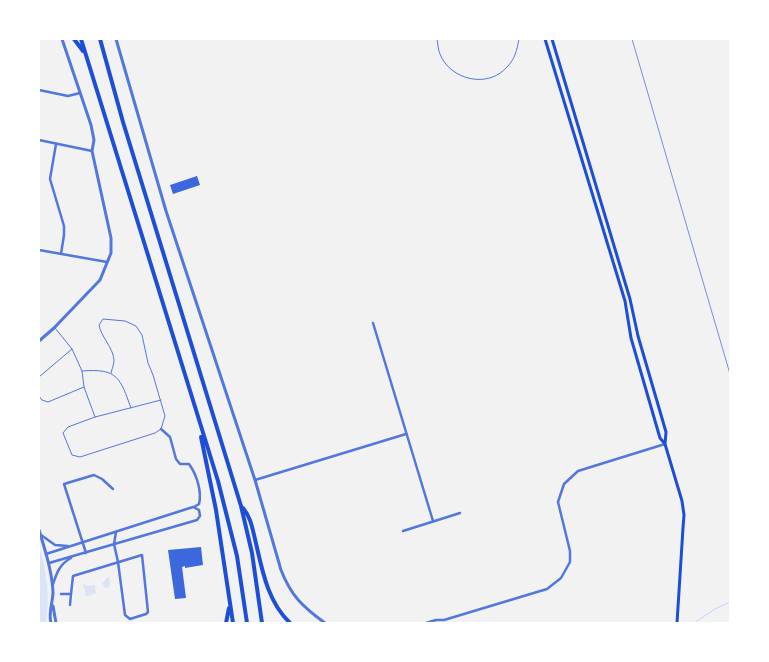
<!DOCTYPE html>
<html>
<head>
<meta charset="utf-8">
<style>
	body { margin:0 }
	#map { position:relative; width:769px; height:662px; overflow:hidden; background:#f2f2f2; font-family:"PT Sans",sans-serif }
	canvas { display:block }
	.frame { position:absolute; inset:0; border:40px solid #fff; pointer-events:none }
</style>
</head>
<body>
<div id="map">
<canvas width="769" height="662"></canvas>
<div class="frame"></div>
</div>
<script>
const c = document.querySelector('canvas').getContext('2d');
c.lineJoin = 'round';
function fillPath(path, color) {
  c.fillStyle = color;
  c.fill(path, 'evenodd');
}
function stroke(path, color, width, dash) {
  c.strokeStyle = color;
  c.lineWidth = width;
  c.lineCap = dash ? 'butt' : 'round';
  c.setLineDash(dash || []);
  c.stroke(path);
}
const green = new Path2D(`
	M39,546C47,572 50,597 46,623H39Z
	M109,576L110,584L109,587L106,588L103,586L102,583Z
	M84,584L88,586L95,585L96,593L88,596L85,595V589L83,587Z`);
const stream = new Path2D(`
	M694,623L715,609L730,602`);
const building = new Path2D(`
	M197,176L200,185L173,194L170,185Z
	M201,547L203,565L185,568V566L182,567L186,598L175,599L168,550Z`);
const service = new Path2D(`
	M437,39C438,44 438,50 440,54C450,80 488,89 507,67C515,59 517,50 519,39
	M55,328L72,349L82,371L84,387L95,417
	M82,371C118,368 120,378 131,408
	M111,373C112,369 114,364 114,360C113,347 101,337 99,325L103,319L125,321L136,326L142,335L148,363L153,375L165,416L161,429L155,433L80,457L72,455L63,433L68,427L95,417L161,400
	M39,377L72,349
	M39,396L42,400L48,402L84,387`);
const minor = new Path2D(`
	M39,90L68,96L80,93
	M39,140L92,151
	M56,144L50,179L64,226V235L61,254
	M39,250L107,262
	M373,323L433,521
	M161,429L170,437L176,459L180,464H189C197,475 202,492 199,504L194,507
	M255,480L406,434
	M403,531L460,513
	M41,535L55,545L68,546
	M86,553L64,484L94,475L102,479L113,489
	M46,554L193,507L199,510L200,516L197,520L49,563
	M53,584C57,572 60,564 71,558
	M61,594H71L73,576L142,555L148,612L146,614L130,619L125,615L118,562L114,544L116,532
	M70,605L71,594
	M426,623L436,620H444L547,589L561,578L570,562V551L558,502L564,484L578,471L665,444`);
const tertiary = new Path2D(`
	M116,39L166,211L255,480L281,570C291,596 303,607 325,623
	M39,341L54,328L100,280L111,253V238L92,151L94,140L91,125L62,39
	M39,530C45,550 52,571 53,592C53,602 48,613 51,623
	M53,606L56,623`);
const secondary = new Path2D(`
	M545,39L625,301L631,338L660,438L665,444
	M552,39L630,299L638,336L666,432L665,444L682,501L684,515L683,528L677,623`);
const motorway = new Path2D(`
	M74,39L83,51
	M81,39L218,481L237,556L247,623
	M100,39L123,122L241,506L252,553L262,623
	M201,437L216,510L233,623
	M243,508C251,518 252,527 255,539C262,569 267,601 290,623
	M226,623L229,608`);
const rail = new Path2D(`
	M632,39L730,374`);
fillPath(green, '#dbe4f7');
stroke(stream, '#bfd3fe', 1);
fillPath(building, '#3d67dc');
stroke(service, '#5277de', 1);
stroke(minor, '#5277de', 2.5);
stroke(tertiary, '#5277de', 3);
stroke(secondary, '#1d4ed8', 3);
stroke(motorway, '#1d4ed8', 4);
stroke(rail, '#7290e2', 1);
</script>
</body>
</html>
